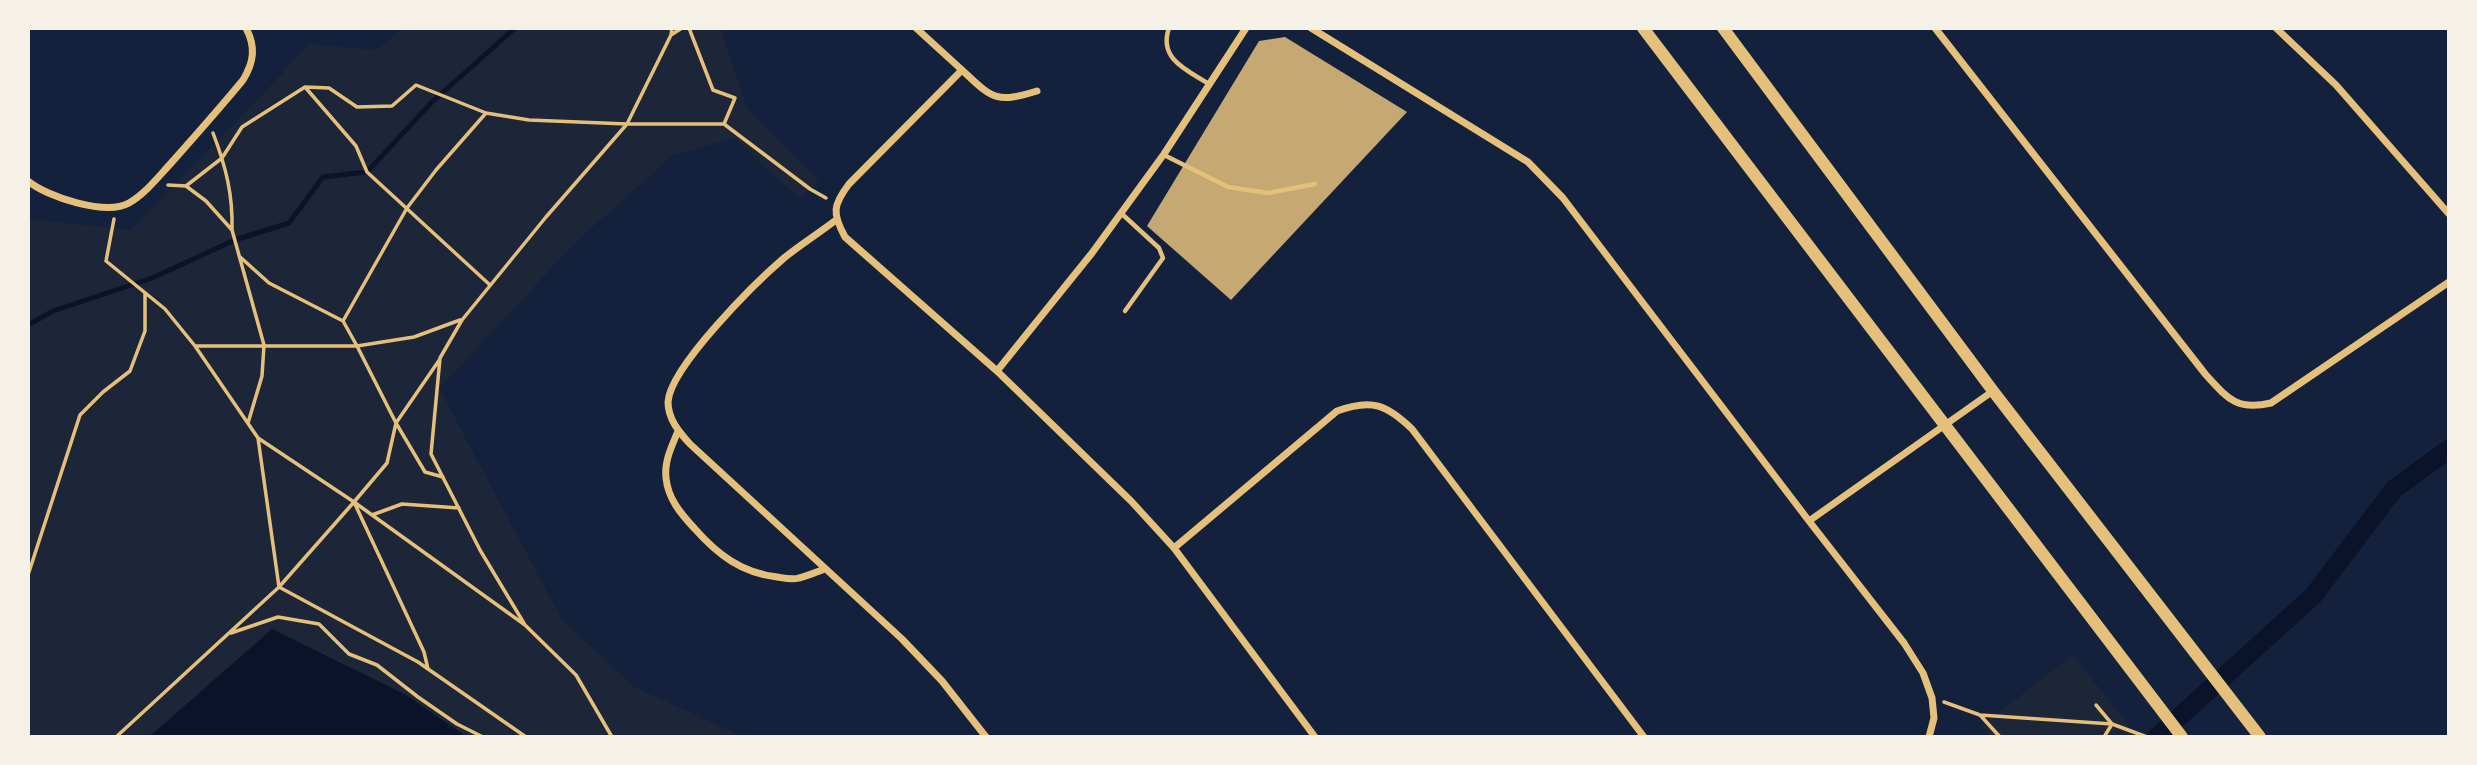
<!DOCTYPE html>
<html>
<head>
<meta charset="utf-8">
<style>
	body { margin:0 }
	#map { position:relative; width:2477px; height:765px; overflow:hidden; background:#14213d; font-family:"Source Serif 4",serif }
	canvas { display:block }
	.frame { position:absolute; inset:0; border:30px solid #f6f1e7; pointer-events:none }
</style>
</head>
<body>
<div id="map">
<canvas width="2477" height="765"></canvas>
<div class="frame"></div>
</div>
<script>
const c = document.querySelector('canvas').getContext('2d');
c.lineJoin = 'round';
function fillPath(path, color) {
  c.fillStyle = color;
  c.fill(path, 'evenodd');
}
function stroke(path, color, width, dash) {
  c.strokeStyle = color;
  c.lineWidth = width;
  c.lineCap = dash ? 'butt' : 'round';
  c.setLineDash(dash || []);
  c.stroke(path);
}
const green = new Path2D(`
	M403,28H720L748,110L819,182L799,198L734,138L673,155L577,241L439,388L562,620L634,687L744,737H28V219L131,230L280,76L308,44L377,50Z
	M2073,655L2138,737H1991L1981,726Z`);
const water = new Path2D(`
	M272,629L406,695L467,737H149Z`);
const stream = new Path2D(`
	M28,325L53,311L152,278L235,240L289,223L323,177L367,172L432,102L515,28`);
const canal = new Path2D(`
	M2157,737L2313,596L2394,489L2449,449`);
const building = new Path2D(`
	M1285,37L1407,112L1231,300L1147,226L1259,41Z`);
const path = new Path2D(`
	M682,28L671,35L627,124H724L810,189L826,198
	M689,28L713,90L735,98L724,124
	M671,35L672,28
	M305,87L356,146L367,172L490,285
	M213,133C226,167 233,195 232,230
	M168,185L186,186L206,201L232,230L264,345L262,376L248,423
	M186,186L222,158L242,127L305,87L329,88L357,107L392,106L416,85L486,113L529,120L627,124L546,217L462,320L440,358L431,454L480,550L525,625
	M114,219L106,261L165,309L195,346L258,438L354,502L424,652L428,669
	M343,321L407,208L436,170L486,113
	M195,346H357L343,321L269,283L239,256
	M258,438L279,587
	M443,477L425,472L396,423L357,346L414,337L460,320
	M354,502L387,463L396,423L440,359
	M372,515L402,504L459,508
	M28,575L80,415L103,392L130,371L145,331V293
	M279,587L354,502L525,625L576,675L612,737
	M231,633L278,617L319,624L349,654L377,665L418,697L457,724L483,737
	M1944,702L1980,715L2112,724L2147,737
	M2096,705L2112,724L2104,737
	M1980,715L2000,737
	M116,737L279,587L418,662L526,737`);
const service = new Path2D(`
	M1169,28C1158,59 1187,70 1209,84
	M1164,155L1228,187L1268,193L1315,184
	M1122,214L1159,248L1163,258L1125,311`);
const minor = new Path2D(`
	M916,28L962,70
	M1311,28L1528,162L1563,198L1809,521L1904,643L1923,673L1932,698L1934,718L1929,737
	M1935,28L2206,375C2228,399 2237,411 2271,403L2449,282
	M2276,28L2336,85L2449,214
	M1037,91C995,104 992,98 962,70L849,184C833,205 832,213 845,237L997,371L1131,501L1174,548L1315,737
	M28,181C47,197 106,216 129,203C146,193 159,176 172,162C196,135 220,108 243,80C254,62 256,47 246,28
	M836,220C819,233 800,245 784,258C756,282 670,367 668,402C668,419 679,432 690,444L902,639L942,681L986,737
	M997,371L1092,253L1164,154L1246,28
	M678,431C672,446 664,461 666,478C668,499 681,514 695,529C718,555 742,573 777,577C784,578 792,580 799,578C808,576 816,572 825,569
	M1809,521L1993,391
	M1174,548L1337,411C1372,398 1387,405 1412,429L1644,737`);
const tertiary = new Path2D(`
	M1643,28L2182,737
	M1723,28L1993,391L2260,737`);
fillPath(green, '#1d2539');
fillPath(water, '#0b132b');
stroke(stream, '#0b132b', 5);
stroke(canal, '#0b132b', 19);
fillPath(building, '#c6a872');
stroke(path, '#e5c07b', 3.5);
stroke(service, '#e5c07b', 4.5);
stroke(minor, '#e5c07b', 7);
stroke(tertiary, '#e5c07b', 12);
</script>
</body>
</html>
